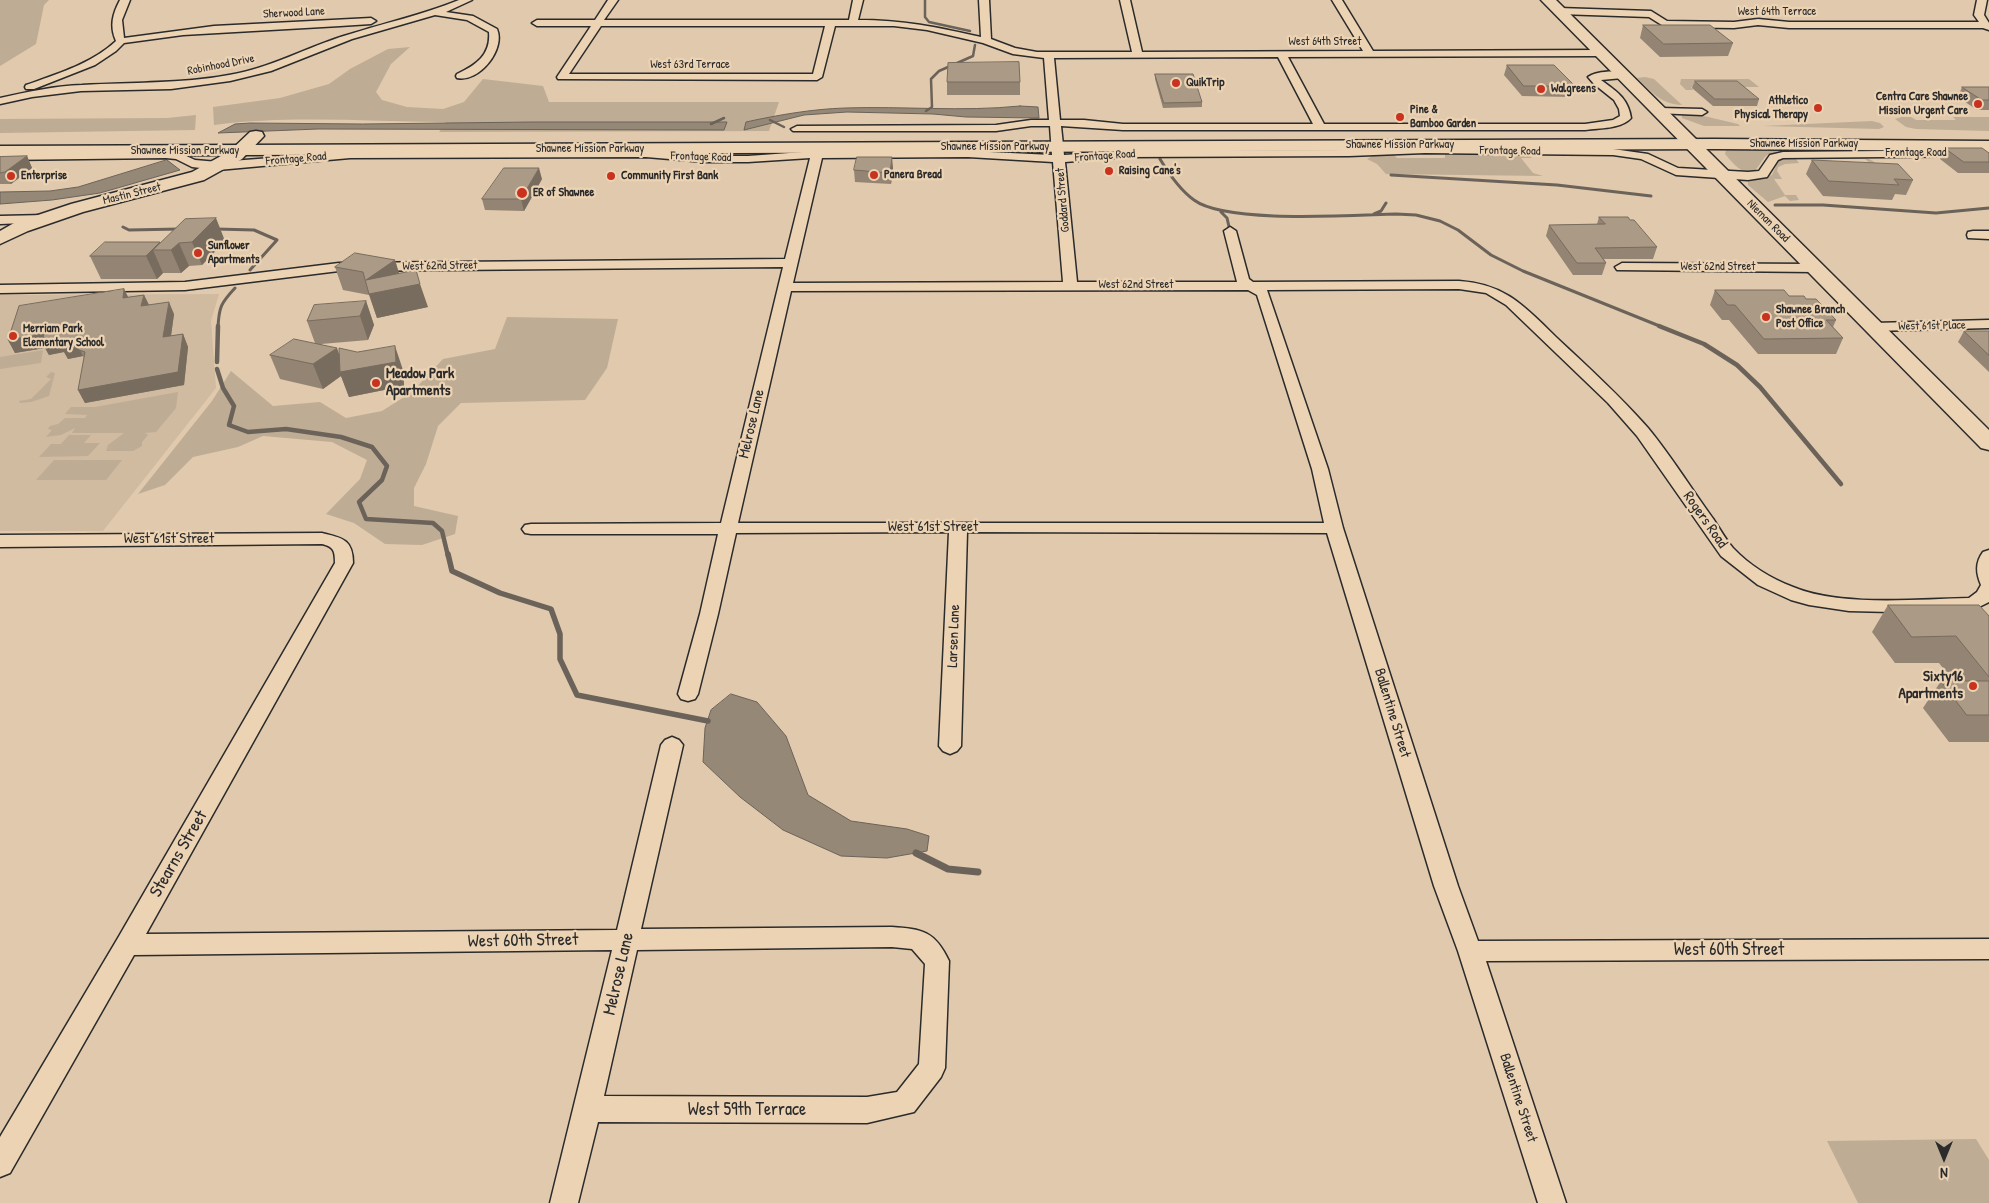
<!DOCTYPE html>
<html>
<head>
<meta charset="utf-8">
<style>
	body { margin:0 }
	#map { position:relative; width:1989px; height:1203px; overflow:hidden; background:#e0c9ac; font-family:"Patrick Hand",sans-serif }
	canvas { display:block }
	.north { position:absolute; left:1919px; top:1133px; width:50px; height:50px; -webkit-text-stroke:4px #ecd3b4; paint-order:stroke; rotate:180deg; font-size:14px; font-weight:700; line-height:20px; text-align:center; color:#2b2b2b }
	.north::after { content:''; display:block; margin:auto; width:18px; height:22px; background:#2b2b2b; clip-path:polygon(50% 0,100% 100%,50% 72%,0 100%) }
</style>
</head>
<body>
<div id="map">
<canvas width="1989" height="1203"></canvas>
<div class="north">N</div>
</div>
<script>
const c = document.querySelector('canvas').getContext('2d');
c.lineJoin = 'round';
function fillPath(path, color) {
  c.fillStyle = color;
  c.fill(path, 'evenodd');
}
function stroke(path, color, width, dash) {
  c.strokeStyle = color;
  c.lineWidth = width;
  c.lineCap = dash ? 'butt' : 'round';
  c.setLineDash(dash || []);
  c.stroke(path);
}
function drawText(font, color, halo, rows, align = 'center') {
  c.font = font + ' "Patrick Hand",sans-serif';
  c.lineWidth = 4.5;
  c.setLineDash([]);
  c.textBaseline = 'middle';
  c.strokeStyle = halo;
  c.fillStyle = color;
  for (const [text, x, y, turn = 0] of rows) {
    c.save();
    c.translate(x, y);
    c.rotate((+turn || 0) * Math.PI / 180);
    c.textAlign = isNaN(turn) ? turn : align;
    if (halo) c.strokeText(text, 0, 0);
    c.fillText(text, 0, 0);
    c.restore();
  }
}
const built = new Path2D(`
	M219,294L211,321L216,388L103,531H0V295Z`);
const green = new Path2D(`
	M0,0H49L44,5L36,44L0,66Z
	M410,47L391,64L376,92L382,100L407,107L443,109L464,102L483,79L543,86L549,102H779L769,131L439,132L446,122C369,122 291,115 214,125L213,107L280,98L329,84L350,69L388,49Z
	M1645,77L1654,79L1682,105C1662,105 1651,91 1637,78Z
	M1681,79H1749L1759,87H1691L1693,90H1686L1680,84Z
	M1691,113L1738,124L1740,126H1704L1682,118V114Z
	M196,115L195,130L0,133V119L167,118Z
	M1902,117H1911L1916,120H1956L1953,117H1989V131L1916,129L1906,127L1895,119Z
	M1872,121L1880,123L1884,127L1879,129L1763,126Z
	M1735,147L1857,149L1856,151H1781C1777,152 1772,152 1769,154C1763,157 1761,164 1756,169C1747,181 1731,161 1725,154L1726,150Z
	M1376,154L1394,155L1397,158H1445V154H1526L1532,158H1521L1533,173L1543,176L1386,174L1377,164L1367,159Z
	M1790,157C1806,157 1867,152 1875,163L1871,164L1865,159H1796L1799,163L1785,164L1778,167L1777,171L1782,179H1774L1785,195H1796L1799,200L1790,201L1785,196L1768,202L1748,185V182L1772,175L1778,161Z
	M507,317L618,319L607,368L585,400L461,403L438,426L426,464L414,488V506L458,516L455,534L422,545L385,544L354,523L326,514L360,479L367,460L332,442L263,436L238,447L193,457L165,485L138,494L212,401L231,371L273,406L320,402L346,418L382,411L412,392L443,359L495,349Z
	M43,350L41,363L0,369V357Z
	M51,372L55,373L49,396L31,402L20,403L19,401L31,399L51,379L46,377Z
	M178,392L176,408L156,432L145,433L148,435L142,442V446L133,451H106L108,445L124,433H72L75,428L61,435L46,437L52,430L48,429L50,426L58,424L65,418H85L87,415L65,414L71,407H95Z
	M69,435H91L84,443H100L88,456L39,457L51,444H61Z
	M54,460H122L106,480H36Z
	M1976,1139L1989,1160V1203H1858L1827,1141Z`);
const water = new Path2D(`
	M1020,106L1038,107L1039,118L966,117L933,114L847,112L804,115L744,130L746,122C778,115 812,109 845,108C903,106 962,112 1020,106Z
	M533,122H727L724,130L318,129L218,133L235,124L250,123L362,124Z
	M167,160L180,170L100,193L52,200L0,204V192L50,191L78,187Z
	M731,694L757,702L786,736L808,795L851,821L907,829L929,836L927,851L887,858L841,856L783,830L740,797L703,762L705,728L711,710Z`);
const streamFar4 = new Path2D(`
	M925,0V17L929,22L970,31
	M926,111L932,107L931,79L939,71L973,56L975,45
	M770,120L784,127
	M711,124L724,118`);
const streamFar3 = new Path2D(`
	M1160,159C1169,174 1180,190 1194,200C1226,224 1353,215 1396,214L1416,215L1440,221L1458,230L1491,255L1523,271L1662,327
	M1391,175L1557,185L1651,196
	M1775,205H1823L1936,213L1989,208
	M1221,212L1227,218L1230,231
	M1374,214L1381,211L1386,203
	M123,227L129,230L180,229
	M216,229L254,230L277,240L250,270
	M218,327C219,307 221,303 235,288`);
const streamFar2 = new Path2D(`
	M1659,326L1704,344L1737,365L1760,387L1841,484
	M217,362L218,326
	M217,369L223,388L234,406L229,425L248,432L286,429L341,437L372,447L387,466L382,480L359,502L366,519L433,523L442,531L448,556`);
const streamFar1 = new Path2D(`
	M448,554L452,571L500,593L551,609L560,634V659L577,695L708,721`);
const stream = new Path2D(`
	M916,853L948,869L978,872`);
const street = new Path2D(`
	M120,0H130L122,20L124,38L214,26L371,18L376,21L371,24L340,26L183,35L124,43L116,51L95,65L34,89H26L25,87L26,85C57,74 91,64 116,41C109,26 113,13 120,0Z
	M459,0H472L446,12L473,16L497,29C506,49 479,83 457,78L456,76L457,74C476,65 491,55 489,32L467,20L435,15L352,39L271,71L230,81L171,89L81,91L32,97L0,104V98C27,92 54,86 82,85C132,82 180,84 229,75C271,68 307,47 347,35C384,23 423,15 459,0Z
	M608,0H618L604,20H849L853,0H863L858,20C903,20 937,27 981,37L979,0H989L991,39L1015,48L1037,52H1132L1120,0H1130L1142,52L1363,51L1332,0H1342L1373,51L1601,50L1606,53L1601,56L1288,57L1324,124H1585L1613,120L1620,116L1619,109L1614,100L1594,84L1588,77C1595,71 1621,69 1628,75L1623,78L1601,80C1616,91 1628,98 1631,118C1621,129 1600,128 1585,130H1123L1061,126L1064,155L1126,151L1349,150L1425,147L1613,149L1648,154L1678,168L1748,172L1759,171L1770,155L1783,152L1989,150V156L1783,158L1778,160L1767,177L1748,180L1676,175L1641,159L1613,155L1425,153L1349,156L1126,157L1065,162L1077,282H1237L1224,231L1230,227L1236,231L1249,279L1253,282L1459,281C1506,284 1525,307 1557,338C1588,367 1620,396 1648,428C1672,457 1692,490 1714,520C1720,529 1726,540 1733,548C1749,565 1772,579 1793,587C1841,607 1917,599 1969,598L1977,592L1981,585C1976,573 1975,563 1983,552L1989,550V602L1973,610L1891,612L1849,611L1809,605L1791,600L1758,585L1721,556L1637,436L1608,403L1506,305L1486,293L1459,289L1267,290L1328,469L1343,528L1458,886L1478,941L1989,939V959L1486,961L1566,1203H1538L1458,951L1434,886L1327,533L967,532L961,746L957,751L950,754L943,751L939,746L949,532L736,533L718,614L698,694L695,699L688,701L681,699L678,694L700,614L718,534H531L525,533L522,529L525,525L531,524L721,523L783,267L339,271L185,290L0,293V285L185,282L339,263L785,259L810,158L748,162H705L646,157L350,158L218,170L192,167L176,159L166,158L0,160V154L166,152L182,154L195,160L218,162L350,152L646,151L705,156H748L817,151H968L1052,155L1050,126H1031L996,131H793L791,129L797,126L996,125L1031,120H1049L1044,58L1013,54L983,43L927,30L894,26H835L822,77L817,80L558,79L557,77L591,26H537L532,23L537,20H595ZM601,26H825L813,74H569ZM1278,57L1313,124H1123L1084,120H1060L1054,58ZM968,157L1053,162L1063,282L793,283L822,158ZM1248,290L1257,295L1312,469L1324,523H738L791,291Z
	M1977,0H1987L1984,15L1989,23V30L1983,28H1789L1758,25L1734,28L1665,27L1649,17L1559,14L1554,11L1559,8L1651,11L1667,21L1734,22L1758,19L1789,22H1979L1974,15Z
	M1660,108L1702,109L1707,112L1702,115L1656,113L1655,111Z
	M45,215L51,219L49,222L0,224V216Z
	M1973,231H1989V239L1968,238L1967,235L1968,232Z
	M1622,263L1815,264L1822,268L1815,272L1617,270L1615,267Z
	M1989,320V328L1874,331L1869,330L1867,327L1869,324L1874,323Z
	M322,533C342,538 353,539 353,563L146,934L617,930L661,745L665,740L672,737L679,740L683,745L641,929L892,927C922,929 935,931 949,961L945,1068L941,1077L914,1112L867,1123L598,1122L578,1203H550L612,950L134,955L10,1173L0,1177V1137L118,938L335,563C335,551 334,547 322,544L0,547V535ZM892,947L912,949L925,964L919,1064L897,1092L867,1097L604,1096L637,950Z`);
const secondary = new Path2D(`
	M1541,0H1556L1989,430V450L1981,448Z
	M256,131L262,132L264,136L242,159L204,180L83,212L28,231L0,244V231L14,223L71,204L192,172L230,151L250,132Z`);
const highway = new Path2D(`
	M1715,139L1989,141V151L1715,149L0,156V146Z`);
const wall = new Path2D(`
	M1643,25L1733,43L1728,56L1660,57L1640,38Z
	M1507,65L1575,86L1572,97L1522,96L1504,75Z
	M1155,74L1202,102V107L1163,108L1155,79Z
	M1695,81L1759,99L1757,106H1713L1692,88Z
	M947,82H1020V95H947Z
	M1962,87H1989V110H1977L1958,97Z
	M1945,148L1989,153V173H1958L1940,159Z
	M27,156L32,168L11,184H0V157Z
	M1812,160L1913,180L1906,195L1895,194L1892,200L1823,196L1806,174Z
	M893,168L891,184L855,182L854,170Z
	M542,179L524,211L485,210L482,199Z
	M1599,217L1657,247L1653,259H1604L1606,263L1602,275H1573L1546,236L1549,225L1597,224Z
	M225,241L202,265L189,266L181,273H163L157,279H101L90,256L161,242Z
	M395,260L399,274L428,307L377,318L369,295L343,290L335,267Z
	M124,289L128,297L144,295L149,305L174,314L171,336L183,334L188,347L184,385L85,403L78,390L84,358L83,356L68,359L64,352L49,355L45,348L15,353L8,340Z
	M1715,290L1789,296L1806,299L1836,320L1833,327L1843,338L1836,354H1758L1729,320H1722L1710,305Z
	M366,301L374,325L368,340L321,344L339,354L403,370L404,386L349,397L341,376L323,389L280,379L270,355L315,343L307,321Z
	M1964,331H1989V372L1958,342Z
	M1888,605L1989,616V742H1949L1923,708L1941,681H1953L1939,663H1895L1872,632Z`);
const shadedWall = new Path2D(`
	M27,156L32,168L11,184L5,172Z
	M892,157L893,168L891,184L890,173Z
	M539,168L542,179L524,211L521,199Z
	M216,218L225,241L202,265L192,242Z
	M160,242L153,250L163,273L157,279L146,256Z
	M179,243L189,266L181,273L171,250Z
	M395,260L402,283L420,284L428,307L377,318L369,294L366,280Z
	M124,289L130,301L123,298Z
	M144,295L150,307L141,306Z
	M366,301L374,325L368,340L360,316Z
	M169,302L174,314L169,350L163,337Z
	M44,334L77,344L83,356L68,359L64,352L49,355L45,348L15,353L8,340Z
	M183,334L188,347L184,385L85,403L78,390Z
	M395,346L403,370L404,386L349,397L341,376L323,389L313,364L337,348L345,371Z`);
const building = new Path2D(`
	M1643,25H1710L1733,43L1664,44Z
	M1019,62L1020,82H947L948,63Z
	M1507,65H1554L1575,86H1524Z
	M1155,74H1193L1202,102L1164,103Z
	M1695,81H1737L1759,99H1715Z
	M1962,87H1989V100H1982Z
	M1945,148H1982L1989,153V162H1964Z
	M27,156L5,172L0,173V157Z
	M857,157H892L890,173L854,170Z
	M1812,160L1898,164L1913,180L1894,179L1899,185L1829,181Z
	M504,168H539L521,199H482Z
	M1599,217H1628L1630,220H1634L1657,247L1595,248L1606,263H1577L1549,225L1605,224Z
	M216,218L192,242L179,243L171,250H153L185,219Z
	M105,242H160L146,256H90Z
	M355,253L395,260L366,280L416,270L420,284L369,294L363,272L335,267Z
	M124,289L123,298L144,295L141,306L169,302L163,337L183,334L178,372L78,390L85,352L79,350L77,344L61,346L62,339L42,342L44,334L8,340L19,306Z
	M1715,290H1784L1789,296H1804L1806,299H1816L1836,320H1826L1843,338L1764,339L1735,305H1728Z
	M366,301L360,316L307,321L314,305Z
	M1964,331H1989V355Z
	M294,339L337,348L313,364L270,355Z
	M395,346L396,362L340,372L339,348L357,352Z
	M1888,605H1979L1989,616V677L1956,636L1912,637Z
	M1941,681H1989V715H1967Z`);
const markers = [
	[1176,83,5,"#c8321e"],
	[1541,89,5,"#c8321e"],
	[1978,104,5,"#c8321e"],
	[1818,108,5,"#c8321e"],
	[1400,117,5,"#c8321e"],
	[1109,171,5,"#c8321e"],
	[874,175,5,"#c8321e"],
	[11,176,5,"#c8321e"],
	[611,176,5,"#c8321e"],
	[522,193,6,"#c8321e"],
	[198,253,5,"#c8321e"],
	[1766,317,5,"#c8321e"],
	[13,336,5,"#c8321e"],
	[376,383,5,"#c8321e"],
	[1973,686,5,"#c8321e"]
];
const farStreetnames = [
	["West 64th Terrace",1777,12],
	["Sherwood Lane",294,13,-3],
	["West 64th Street",1325,42],
	["Robinhood Drive",221,65,-11],
	["West 63rd Terrace",690,65],
	["Shawnee Mission Parkway",1804,144],
	["Shawnee Mission Parkway",1400,145],
	["Shawnee Mission Parkway",995,147],
	["Shawnee Mission Parkway",590,149],
	["Shawnee Mission Parkway",185,151],
	["Frontage Road",1510,151,1],
	["Frontage Road",1916,153],
	["Frontage Road",1105,156,-4],
	["Frontage Road",701,157,2],
	["Frontage Road",296,159,-5],
	["Mastin Street",132,194,-14],
	["Goddard Street",1063,200,-95],
	["Nieman Road",1768,221,45],
	["West 62nd Street",440,266,-1],
	["West 62nd Street",1718,267],
	["West 62nd Street",1136,285],
	["West 61st Place",1932,326,-1]
];
const farPoinames = [
	["QuikTrip",1186,83],
	["Walgreens",1551,89],
	["Centra Care Shawnee",1968,97,"right"],
	["Mission Urgent Care",1968,111,"right"],
	["Athletico",1808,101,"right"],
	["Physical Therapy",1808,115,"right"],
	["Pine &",1410,110],
	["Bamboo Garden",1410,124],
	["Raising Cane's",1119,171],
	["Panera Bread",884,175],
	["Enterprise",21,176],
	["Community First Bank",621,176],
	["ER of Shawnee",533,193],
	["Sunflower",208,246],
	["Apartments",208,260],
	["Shawnee Branch",1776,310],
	["Post Office",1776,324],
	["Merriam Park",23,329],
	["Elementary School",23,343]
];
const poiNames = [
	["Meadow Park",386,374],
	["Apartments",386,391],
	["Sixty16",1963,677,"right"],
	["Apartments",1963,694,"right"]
];
const streetNames = [
	["Melrose Lane",752,424,-77],
	["Rogers Road",1705,520,55],
	["West 61st Street",933,527],
	["West 61st Street",169,539],
	["Larsen Lane",954,636,-88],
	["Ballentine Street",1392,713,73],
	["Ballentine Street",1518,1098,72]
];
const nearStreetnames = [
	["Stearns Street",179,854,-60],
	["West 60th Street",523,941,-1],
	["West 60th Street",1729,950],
	["Melrose Lane",619,974,-77],
	["West 59th Terrace",747,1110]
];
fillPath(built, '#d0bba1');
fillPath(green, '#bfac94');
fillPath(water, '#968877');
stroke(water, '#6b6359', 1);
stroke(streamFar4, '#6b6359', 2.5);
stroke(streamFar3, '#6b6359', 3);
stroke(streamFar2, '#6b6359', 4.5);
stroke(streamFar1, '#6b6359', 5.5);
stroke(stream, '#6b6359', 7);
stroke(street, '#2b2b2b', 3);
stroke(secondary, '#2b2b2b', 3);
stroke(highway, '#2b2b2b', 3);
fillPath(street, '#ecd3b4');
fillPath(secondary, '#ecd3b4');
fillPath(highway, '#ecd3b4');
fillPath(wall, '#938473');
fillPath(shadedWall, '#786c5e');
fillPath(building, '#ab9a86');
stroke(building, '#786c5e', 1);
for (const [x, y, r, color] of markers) {
  const dot = new Path2D();
  dot.arc(x, y, r, 0, 2 * Math.PI);
  c.fillStyle = color;
  c.fill(dot);
  stroke(dot, '#ecd3b4', 2);
}
drawText('12px', '#2b2b2b', '#ecd3b4', farStreetnames);
drawText('bold 12px', '#2b2b2b', '#ecd3b4', farPoinames, 'left');
drawText('bold 15px', '#2b2b2b', '#ecd3b4', poiNames, 'left');
drawText('15px', '#2b2b2b', '#ecd3b4', streetNames);
drawText('18px', '#2b2b2b', '#ecd3b4', nearStreetnames);
</script>
</body>
</html>
